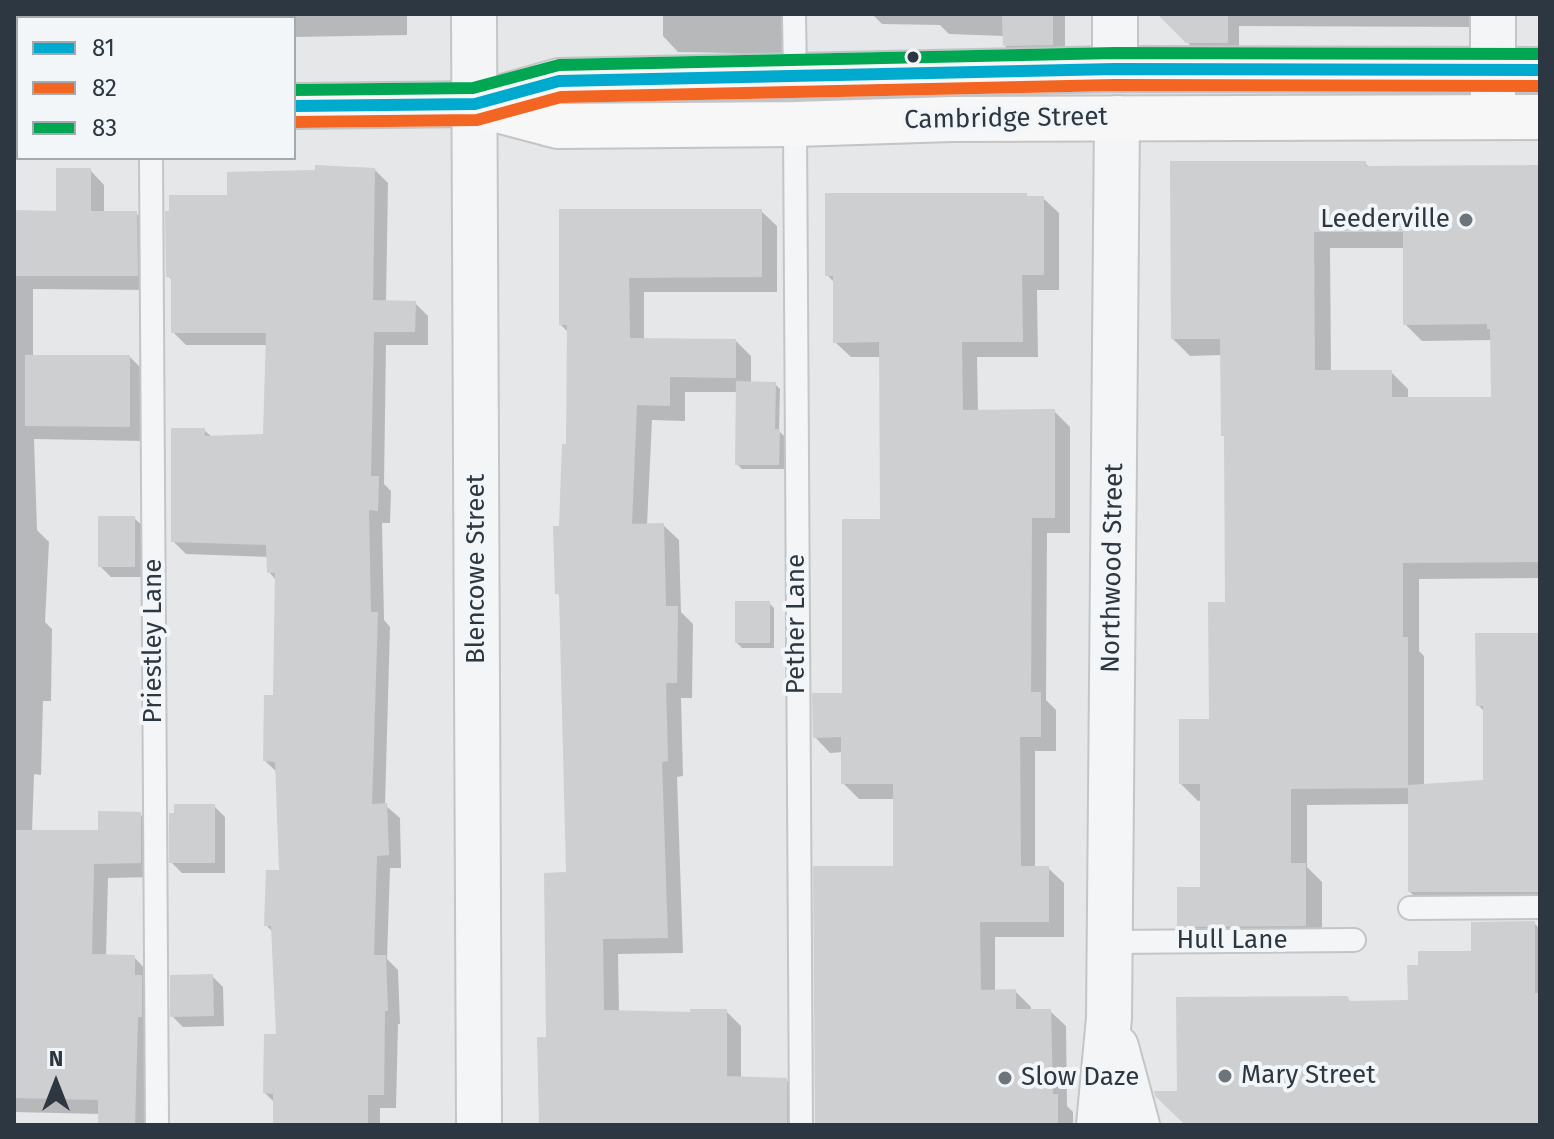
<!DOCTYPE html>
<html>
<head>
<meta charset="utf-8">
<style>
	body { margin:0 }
	#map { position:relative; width:1554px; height:1139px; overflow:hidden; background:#e5e7e9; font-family:"Fira Sans",sans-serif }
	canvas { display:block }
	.frame { position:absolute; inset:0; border:16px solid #2c3742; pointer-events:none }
	.legend { position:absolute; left:16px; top:16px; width:280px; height:144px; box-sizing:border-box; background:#f3f6f8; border:2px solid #a3aaaf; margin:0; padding:10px 14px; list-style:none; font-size:24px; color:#2c3742 }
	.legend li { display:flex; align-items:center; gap:16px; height:40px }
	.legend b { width:40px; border:2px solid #a3aaaf }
	.north { position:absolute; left:16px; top:1043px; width:80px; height:80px; -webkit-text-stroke:6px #f3f6f8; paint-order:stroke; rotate:0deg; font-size:22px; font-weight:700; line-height:32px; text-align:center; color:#2c3742 }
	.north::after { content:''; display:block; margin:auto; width:28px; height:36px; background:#2c3742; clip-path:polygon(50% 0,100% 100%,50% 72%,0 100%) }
</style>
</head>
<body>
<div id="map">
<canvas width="1554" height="1139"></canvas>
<div class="frame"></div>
<ul class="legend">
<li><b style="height:10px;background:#00a9ce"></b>81</li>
<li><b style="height:10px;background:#f26522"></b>82</li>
<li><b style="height:10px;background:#00a651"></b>83</li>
</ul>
<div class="north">N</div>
</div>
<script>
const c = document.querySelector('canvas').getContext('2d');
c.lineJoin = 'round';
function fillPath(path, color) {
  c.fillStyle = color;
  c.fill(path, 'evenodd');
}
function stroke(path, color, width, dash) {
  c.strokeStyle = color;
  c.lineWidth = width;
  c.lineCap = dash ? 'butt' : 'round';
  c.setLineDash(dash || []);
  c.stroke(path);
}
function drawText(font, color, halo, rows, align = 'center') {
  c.font = font + ' "Fira Sans",sans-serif';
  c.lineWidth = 8;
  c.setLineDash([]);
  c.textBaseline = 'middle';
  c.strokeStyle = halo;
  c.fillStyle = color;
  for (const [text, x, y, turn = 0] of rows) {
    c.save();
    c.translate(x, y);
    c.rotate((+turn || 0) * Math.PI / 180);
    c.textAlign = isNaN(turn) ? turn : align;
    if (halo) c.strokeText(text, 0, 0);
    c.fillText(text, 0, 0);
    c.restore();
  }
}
const shadow = new Path2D(`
	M14,14H37V18H18V60H14Z
	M169,14H407V35L294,37V18H169Z
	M663,14H786L785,54L678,52L663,36Z
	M872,14H1065V58L1018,59L1005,46L1004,36L949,34L940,25L882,24Z
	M1477,14V27L1239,26V54H1199L1160,15Z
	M1365,163L1370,168L1540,167V578L1419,579V651L1424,656V786L1485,782V712L1478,705L1540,635V908H1427L1410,892V804L1307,805V867L1322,882V942L1196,944L1179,927L1202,889V800L1198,801L1181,784L1211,721L1227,604L1226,438L1223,435L1222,355L1190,356L1173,339ZM1330,248H1405V324L1422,341L1492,340L1493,399H1408V389L1391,372H1331Z
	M90,170L104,185V213H136L151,228V290L33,289V357H130L144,371V441L34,439L37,530L49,542L45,622L52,629L51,701H43L41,775L34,774L32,832H100L140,814L155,829V877L108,878L106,956L134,957L148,972L149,1125H100V1114L14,1112V212L58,213Z
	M375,170L388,183L386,303H415L428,316V345H386L384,484L391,491L390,523H382L384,620L390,627L385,805L400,818L401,868H390L387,959L398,970L400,1024H398L396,1108H380V1125H275V1103L265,1093L278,1036L273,932L266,925L281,873L278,773L265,761L275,697L277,581L269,572V557L186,554L173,541L204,430L212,437L265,436L267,345H186L173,332V281L168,276L229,197Z
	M1026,195L1029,198H1043L1059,213V290H1037L1038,357H977L978,412L1054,411L1070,427V533H1047L1046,700L1056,710V751H1035V868H1048L1064,883V937H995V992L1015,991L1031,1007V1011H1050L1066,1026L1067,1106L1073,1112V1125H817L895,868V799H859L843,783V752L830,753L815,737L844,695L882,521L881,357H851L835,342V283L827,275Z
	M561,211H761L777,226V292H644V340L736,341L751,356V383L775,384L780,389L779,431L784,436V469H742L737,464L738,392H685V421L652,420L647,525H663L679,540L681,612L693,624L692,698H681L683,776L677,777L683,953L618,954L619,1012L692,1014L726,1011L741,1026V1079L786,1080L802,1095V1125H541L548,1039L568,874L561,597L557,593L568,446L569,333L561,325Z
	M134,518L145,528V577H111L100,566Z
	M769,603L774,608V648H742L737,643Z
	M214,806L225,817V873H182L171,862Z
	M1534,923L1540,929V1125H1187L1179,1093L1347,998L1352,1003L1410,1002L1473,953Z
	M212,976L223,987L224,1026L183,1027L172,1016Z`);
const building = new Path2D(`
	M1002,14H1053V45L1003,46Z
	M1157,14H1228V43H1186Z
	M1170,161H1366V166L1540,165V562L1403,563V637H1408V785L1483,780V706H1476L1475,633H1540V892H1408V788L1291,789V863H1306V926L1177,927V887H1200V784H1179V719H1209L1208,602H1225L1224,436H1221L1220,339H1171ZM1314,232H1403V325L1487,324V329H1490L1491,397H1392V370H1315Z
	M315,165L375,168L373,300L416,301L415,332H374L371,476H379L378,511L369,510L371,612H378L372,804L387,803L389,855L377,856L374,955H386L388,1011H385L384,1095H368V1125H273V1094L263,1093L264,1034H276L271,926H264L266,870H279L275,762L263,761L264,695H273L275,573H267L266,545L171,542V428H205V436L263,434L266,333H171V277H166L165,211H169V195H227V172L315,170Z
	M56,168H91V211H137L138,276H14V210L56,211Z
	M825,193H1027V196H1044V275H1022L1023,342H962L963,410L1055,409V518H1032L1031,692H1041V737H1020L1021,866H1049V922H980L981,990L1016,989V1009H1051L1053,1094H1058V1125H815L813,866H893V784H841V737L813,738L812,693H842V519H880L879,342L833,343V276H825Z
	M559,209H762V277L629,278L630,338L736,339V378L670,377V406L637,405L632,524L664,523L666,606H678L677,683H666L668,761L662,762L668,938L603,939L604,1010L690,1012V1009H727V1076L787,1078V1125H539L537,1037H546L544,873L566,872L559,594H555L553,526H559L562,444H566L567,325H559Z
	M25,355H130V427L25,426Z
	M736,381L776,382L775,429H780L779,465H735Z
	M98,516H135V567H98Z
	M735,601H770V643H735Z
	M174,804H215V863H169V813H174Z
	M98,811L141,812V863L94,864L92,954L135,955V975H142V1017H138L135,1125H98V1100L14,1098V830H98Z
	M1535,921V993H1540V1125H1185L1155,1096L1154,1091H1177L1176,997L1348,996L1349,1001L1408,1000L1407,965H1418V951H1471V922Z
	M213,974L214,1016L170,1017V975Z`);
const lane = new Path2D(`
	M150,14V18
	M794,14L795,76
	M795,124L801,1125
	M151,158L157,1125
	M1410,908L1540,907
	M1109,942L1354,940`);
const street = new Path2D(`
	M474,14L479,1125
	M1115,14V69
	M1493,14V117
	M1116,1047L1137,1125
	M1099,1125L1109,1018L1117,118`);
const primary = new Path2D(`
	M478,104L559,81L1115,69L1540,70
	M14,106H18
	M294,106L475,104L558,126L795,124L952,119L1540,117`);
const bus1 = new Path2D(`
	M294,106L475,104L559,81L1115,69L1540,70`);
const bus2 = new Path2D(`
	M294,122L477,120L561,97L1115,85L1540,86`);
const bus3 = new Path2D(`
	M294,90L473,88L559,65L1115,53L1540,54`);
const markers = [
	[913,57,7,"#2c3742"],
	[1466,220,8,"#6d757c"],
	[1225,1076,8,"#6d757c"],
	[1005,1078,8,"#6d757c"]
];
const streetNames = [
	["Cambridge Street",1006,119,-1],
	["Northwood Street",1113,568,-89],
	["Blencowe Street",477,569,-90],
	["Pether Lane",797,624,-90],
	["Priestley Lane",154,641,-90],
	["Hull Lane",1232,941]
];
const poiNames = [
	["Leederville",1450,220,"right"],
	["Mary Street",1241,1076],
	["Slow Daze",1021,1078]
];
fillPath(shadow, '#0003');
fillPath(building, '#cdcfd1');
stroke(lane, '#c3c5c7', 26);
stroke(street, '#c3c5c7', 48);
stroke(primary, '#c2c4c6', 48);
stroke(lane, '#f4f5f6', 22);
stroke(street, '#f4f5f6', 44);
stroke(primary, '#f7f7f8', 44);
stroke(bus1, '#00a9ce', 12);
stroke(bus2, '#f26522', 12);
stroke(bus3, '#00a651', 12);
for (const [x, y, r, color] of markers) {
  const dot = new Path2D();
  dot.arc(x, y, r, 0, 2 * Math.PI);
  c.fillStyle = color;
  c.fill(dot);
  stroke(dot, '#f3f6f8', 3);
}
drawText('26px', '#2c3742', '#f3f6f8', streetNames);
drawText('26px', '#2c3742', '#f3f6f8', poiNames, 'left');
</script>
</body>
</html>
